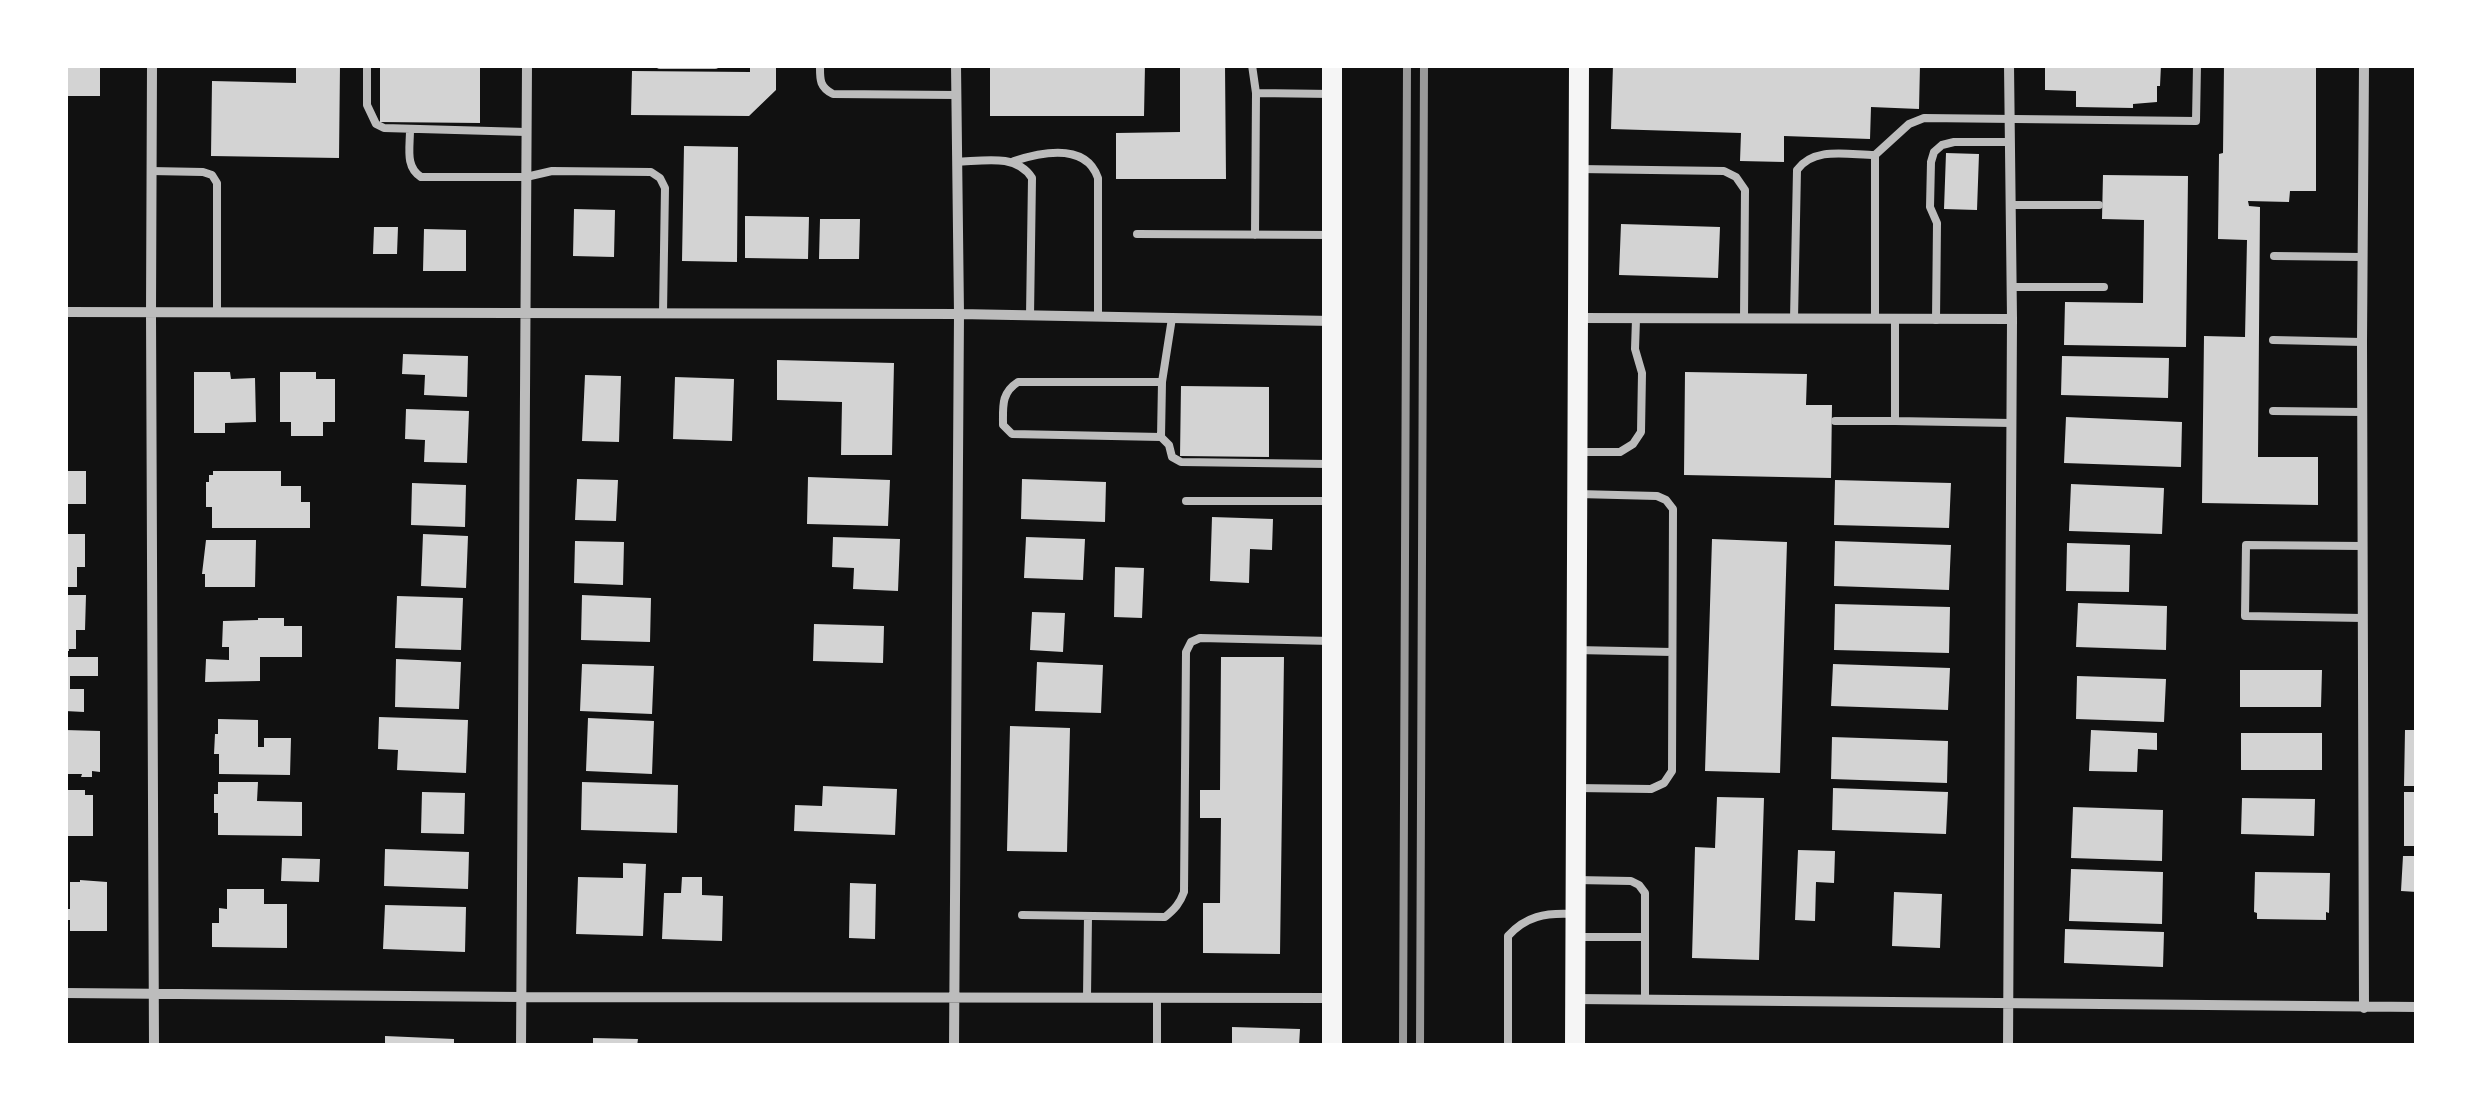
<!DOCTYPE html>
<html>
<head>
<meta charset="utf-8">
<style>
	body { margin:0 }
	#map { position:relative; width:2482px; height:1111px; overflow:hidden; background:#111; font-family:"Open Sans",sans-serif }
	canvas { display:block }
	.frame { position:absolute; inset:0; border:68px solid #fff; pointer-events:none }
</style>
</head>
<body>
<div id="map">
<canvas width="2482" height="1111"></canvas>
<div class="frame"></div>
</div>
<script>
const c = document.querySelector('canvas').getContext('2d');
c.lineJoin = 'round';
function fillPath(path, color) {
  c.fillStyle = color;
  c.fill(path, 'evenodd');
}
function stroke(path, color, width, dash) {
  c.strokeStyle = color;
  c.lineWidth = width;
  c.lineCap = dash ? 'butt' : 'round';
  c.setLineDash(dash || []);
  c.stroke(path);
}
const building = new Path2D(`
	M65,65H100V96H65Z
	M296,65H340L339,158L211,156L212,81L296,83Z
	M380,65H480V123L380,122Z
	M750,65H776V90L749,116L631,115L632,71L750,72Z
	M990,65H1145L1144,116H990Z
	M1180,65H1225L1226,179H1116V133L1180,132Z
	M1613,65H1920L1919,109L1871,107L1870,139L1784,136V162L1740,161L1741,133L1611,129Z
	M2045,65H2161L2160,86H2157V102L2133,104V108L2076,107V91L2045,90Z
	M2224,65H2316V191H2290L2289,202L2248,201L2249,206L2260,207L2258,457H2318V505L2202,503L2204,336L2245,337L2247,240L2218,239L2219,154L2223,153Z
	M684,146L738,147L737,262L682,261Z
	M1946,153L1979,154L1977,210L1944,209Z
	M2103,175L2188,176L2186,347L2064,345L2065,302L2143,303L2144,220L2102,219Z
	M574,209L615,210L614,257L573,256Z
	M745,216L809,217L808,259L745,258Z
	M820,219H860L859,259H819Z
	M1621,224L1720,227L1718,278L1619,275Z
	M374,227H398L397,254H373Z
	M424,229L466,230V271H423Z
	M403,354L468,356L467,397L424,395L425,375L402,374Z
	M2062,356L2169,358L2168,398L2061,395Z
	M777,360L894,363L892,455H841L842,402L777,400Z
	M194,372H230L231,379L255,378L256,422L225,423V433H194Z
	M280,372H316V379H335V422H323V436H291V422H280Z
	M1685,372L1807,374L1806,405H1832L1831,478L1684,475Z
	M585,375L621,376L619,442L582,441Z
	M675,377L734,379L732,441L673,439Z
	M1181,386L1269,387V457L1180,456Z
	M406,409L469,411L467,463L424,462L425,440L405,439Z
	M2066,417L2182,422L2181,467L2064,463Z
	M65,471H86V504H65Z
	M213,471H281V486H301V502H310V528H212V507H206V482H209V475H213Z
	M808,477L890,480L888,526L807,524Z
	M577,479L618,480L616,521L575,520Z
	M1022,479L1106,482L1105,522L1021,519Z
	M1835,480L1951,483L1949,528L1834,525Z
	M412,483L466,485L465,527L411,525Z
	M2071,484L2164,488L2162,534L2069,531Z
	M1212,517L1273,519L1272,550L1250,549L1249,583L1210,581Z
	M65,534H85V567H77V587H65Z
	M423,534L468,536L466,588L421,586Z
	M833,537L900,539L898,591L853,589L854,568L832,567Z
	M1026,537L1085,539L1083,580L1024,578Z
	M1712,539L1787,542L1780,773L1705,771Z
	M206,540H256L255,587H205V574H202Z
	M575,541L624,542L623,585L574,583Z
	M1835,541L1951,545L1949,590L1834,586Z
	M2067,543L2130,545L2129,592L2066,591Z
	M1115,567L1144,568L1142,618L1114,617Z
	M65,595H86L85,630H76V649H69V651H65Z
	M582,595L651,598L650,642L581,640Z
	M397,596L463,598L461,650L395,648Z
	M2078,603L2167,606L2166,650L2076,647Z
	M1835,604L1950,607L1949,653L1834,650Z
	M1032,612L1065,613L1063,652L1030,650Z
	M258,618H284V626H302V657H260V681L205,682L206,659L229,660V647H222L223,621L258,620Z
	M814,624L884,626L883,663L813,661Z
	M65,657H98V676H70V689H84V712L65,711Z
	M1221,657H1284L1280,954L1203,953V903H1220L1221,818H1200V790H1220Z
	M396,659L461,662L459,709L395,707Z
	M1037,662L1103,665L1101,713L1035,711Z
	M582,664L654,666L652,714L580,711Z
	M1833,664L1950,668L1948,710L1831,706Z
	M2240,670H2322L2321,707H2240Z
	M2077,676L2166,679L2164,722L2076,719Z
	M379,717L468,720L466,773L397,770L398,750L378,749Z
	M588,718L654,721L652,774L586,771Z
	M218,719L258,720V747H264V738H291L290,775L219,774V754H214L215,734H218Z
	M1010,726L1070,728L1067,852L1007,851Z
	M65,730L100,731V772L92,771V777H81L82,774H65Z
	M2091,730L2157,733V750L2138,749L2137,772L2089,771Z
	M2405,730H2417V786H2404Z
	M2241,733H2322V770H2241Z
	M1832,737L1948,741L1947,783L1831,779Z
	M218,782H258L257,801L302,802V836L218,835V813H214V794H218Z
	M582,782L678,785L677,833L581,830Z
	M823,786L897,789L895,835L794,831L795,805L822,806Z
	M1833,788L1948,792L1946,834L1832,830Z
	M65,790H85V795H93V836H65Z
	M422,792L465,793L464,834L421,833Z
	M2404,792H2417V846H2404Z
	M1717,797L1764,798L1759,960L1692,958L1695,847L1715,848Z
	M2242,798L2315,799L2314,836L2241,834Z
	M2073,807L2163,810L2162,861L2071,858Z
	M385,849L469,852L468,889L384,886Z
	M1798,850L1835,851L1834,883L1816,882L1815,921L1795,920Z
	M2403,856H2417V892L2401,891Z
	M282,858L320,859L319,882L281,881Z
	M623,863L646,864L643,936L576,934L578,877L623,878Z
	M2071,869L2163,872L2162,924L2069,921Z
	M2255,872L2330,873L2329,913L2326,912V920L2257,919V913L2254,912Z
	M682,877H702V895L723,896L722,941L662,939L664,893H681Z
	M80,880L107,882V931H70V920H65V909H70V882H80Z
	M850,883L876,884L875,939L849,938Z
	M227,889H264V904H287V948L212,947V923H219V908L227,909Z
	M1894,892L1942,894L1940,948L1892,946Z
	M385,905L466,907L465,952L383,949Z
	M2065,929L2164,932L2163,967L2064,963Z
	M1232,1027L1300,1029L1299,1046H1232Z
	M385,1036L454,1039V1046H385Z
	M593,1038L638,1039L637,1046H593Z`);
const service = new Path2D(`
	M367,65V105L376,124L384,128L526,132
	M660,65H715
	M820,65C820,79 819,87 833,94L956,95
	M1252,65L1256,93L1255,235
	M1256,93L1332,94
	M410,130C410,148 405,167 421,177H526L552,171L651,172L660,178L665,188L663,313
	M1875,155L1909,124L1924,118L2196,121L2197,65
	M1014,161C1042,152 1086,143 1098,178V317
	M957,162C983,161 1016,153 1032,178L1030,316
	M1579,169L1724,171L1736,177L1745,190L1744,318
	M151,171L203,172L212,175L217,183V313
	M2010,205H2099
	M1137,234L1332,235
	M2274,256L2362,257
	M2011,287H2104
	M1794,319L1797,170C1814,146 1849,155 1875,155V319
	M1895,320V421L2011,423
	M1936,320L1937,223L1930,207L1931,162L1934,152L1942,145L1954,142H2010
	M2273,340L2362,342
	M1162,382L1161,437L1012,434L1003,425C1003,406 1001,393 1018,382H1162L1172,318
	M2273,411L2362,412
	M1835,421H1895
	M1161,437L1169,445L1172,457L1181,462L1328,464
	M1578,452H1620L1633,444L1641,432L1642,373L1635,349L1636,319
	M1186,501H1331
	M2363,618L2245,616L2246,545L2363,546
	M1576,650L1672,652
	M1577,788L1651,789L1664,783L1672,771L1673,509L1666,500L1657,496L1578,494
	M1576,880L1631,881L1639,885L1645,893V1000
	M1022,915L1165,917C1175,909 1180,903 1184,892L1186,652L1191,642L1200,638L1331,641
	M1579,937H1645
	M1087,997L1088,916
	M1157,997V1046
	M1508,1046V936C1526,916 1545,913 1571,914`);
const minor = new Path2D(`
	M152,65L151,312L154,1046
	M65,312L959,314L1332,321
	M1578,318L2012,319
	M65,993L521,997L1332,998
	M1576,999L2417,1007
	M2364,1008L2362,342L2364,65
	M521,1046L527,65
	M954,1046L959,314L956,65
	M2008,1046L2012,319L2009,65`);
const secondary = new Path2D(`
	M1332,1046V65
	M1575,1046L1579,65`);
const rail = new Path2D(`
	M1403,1046L1407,65
	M1420,1046L1424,65`);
fillPath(building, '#d3d3d3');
stroke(service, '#bcbcbc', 8);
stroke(minor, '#bcbcbc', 10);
stroke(secondary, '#f5f5f5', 20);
stroke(rail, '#9a9a9a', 8);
</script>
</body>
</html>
